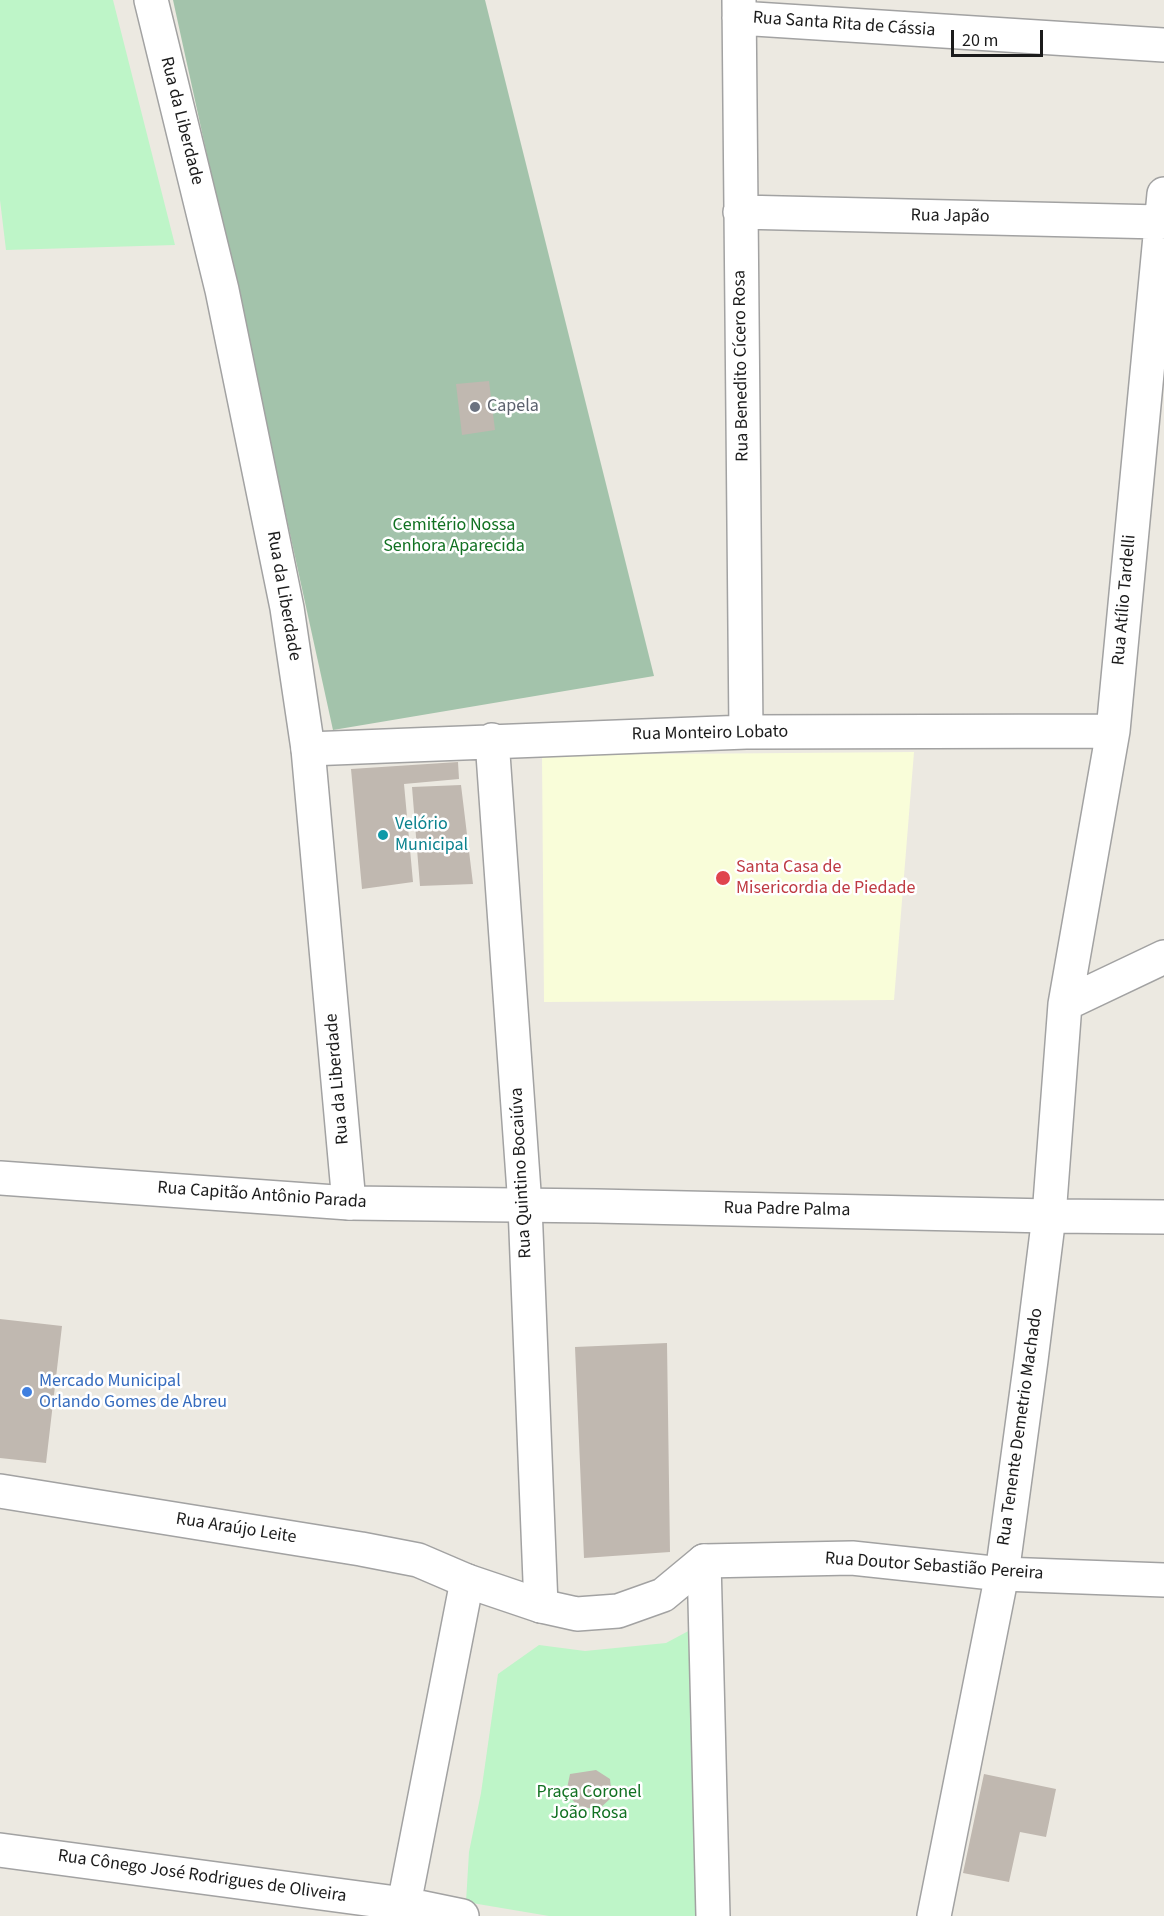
<!DOCTYPE html>
<html>
<head>
<meta charset="utf-8">
<style>
	body { margin:0 }
	#map { position:relative; width:1164px; height:1916px; overflow:hidden; background:#ece9e1; font-family:"Source Sans 3",sans-serif }
	canvas { display:block }
	.scale { position:absolute; left:951px; top:30px; width:92px; height:27px; box-sizing:border-box; border:3px solid #1b1b1b; border-top:0; padding-left:8px; font-size:18px; line-height:21px; white-space:nowrap; color:#1b1b1b; -webkit-text-stroke:4px #fff; paint-order:stroke }
</style>
</head>
<body>
<div id="map">
<canvas width="1164" height="1916"></canvas>
<div class="scale">20 m</div>
</div>
<script>
const c = document.querySelector('canvas').getContext('2d');
c.lineJoin = 'round';
function fillPath(path, color) {
  c.fillStyle = color;
  c.fill(path, 'evenodd');
}
function stroke(path, color, width, dash) {
  c.strokeStyle = color;
  c.lineWidth = width;
  c.lineCap = dash ? 'butt' : 'round';
  c.setLineDash(dash || []);
  c.stroke(path);
}
function drawText(font, color, halo, rows, align = 'center') {
  c.font = font + ' "Source Sans 3",sans-serif';
  c.lineWidth = 5;
  c.setLineDash([]);
  c.textBaseline = 'middle';
  c.strokeStyle = halo;
  c.fillStyle = color;
  for (const [text, x, y, turn = 0] of rows) {
    c.save();
    c.translate(x, y);
    c.rotate((+turn || 0) * Math.PI / 180);
    c.textAlign = isNaN(turn) ? turn : align;
    if (halo) c.strokeText(text, 0, 0);
    c.fillText(text, 0, 0);
    c.restore();
  }
}
const education = new Path2D(`
	M914,752L894,1000L544,1002L542,755Z`);
const cemetery = new Path2D(`
	M173,0H485L654,676L333,730Z`);
const park = new Path2D(`
	M0,0H113L175,245L6,250L0,200Z
	M694,1628L704,1916H549L466,1902L469,1852L481,1793L498,1674L539,1645L585,1651L666,1643Z`);
const building = new Path2D(`
	M489,381L495,430L462,435L456,384Z
	M458,762L459,779L404,784L413,882L362,889L351,769Z
	M461,785L473,884L420,886L412,787Z
	M0,1319L62,1326L46,1463L0,1458Z
	M667,1343L670,1552L584,1558L575,1347Z
	M596,1770L610,1779L612,1797L598,1810L578,1806L566,1793L570,1774Z
	M984,1774L1056,1789L1046,1837L1020,1832L1009,1882L963,1873Z`);
const minor = new Path2D(`
	M739,0L746,732
	M739,18L1164,45
	M740,212L1160,222
	M492,740L525,1206L541,1606
	M308,749L746,732L1113,731
	M1065,1004L1164,957
	M0,1178L349,1203
	M1049,1216L1164,1217
	M704,1561L713,1916
	M0,1850L404,1904L462,1916
	M404,1904L467,1581
	M934,1916L1002,1574L1031,1360L1049,1216L1065,1004L1113,731L1164,194`);
const tertiary = new Path2D(`
	M151,0L222,290L287,608L308,749L349,1203L596,1206L1049,1216
	M0,1491L361,1549L418,1560L467,1581L541,1606L577,1614L618,1611L663,1595L704,1561L852,1558L1002,1574L1164,1580`);
const markers = [
	[475,407,6,"#6b7280"],
	[383,835,6,"#0f9aa8"],
	[723,878,8,"#e0444e"],
	[27,1392,6,"#3f7fe0"]
];
const streetNames = [
	["Rua Santa Rita de Cássia",844,25,4],
	["Rua da Liberdade",181,121,76],
	["Rua Japão",950,217,1],
	["Rua Benedito Cícero Rosa",742,366,-91],
	["Rua da Liberdade",283,596,80],
	["Rua Atílio Tardelli",1125,600,-85],
	["Rua Monteiro Lobato",710,734,-1],
	["Rua da Liberdade",338,1079,-95],
	["Rua Quintino Bocaiúva",522,1173,-93],
	["Rua Capitão Antônio Parada",262,1196,4],
	["Rua Padre Palma",787,1210,1],
	["Rua Tenente Demetrio Machado",1021,1427,-82],
	["Rua Araújo Leite",236,1529,9],
	["Rua Doutor Sebastião Pereira",934,1567,4],
	["Rua Cônego José Rodrigues de Oliveira",202,1877,8]
];
const worshipNames = [
	["Capela",487,407]
];
const parkNames = [
	["Cemitério Nossa",454,526],
	["Senhora Aparecida",454,547],
	["Praça Coronel",589,1793],
	["João Rosa",589,1814]
];
const cultureNames = [
	["Velório",395,825],
	["Municipal",395,846]
];
const healthNames = [
	["Santa Casa de",736,868],
	["Misericordia de Piedade",736,889]
];
const shopNames = [
	["Mercado Municipal",39,1382],
	["Orlando Gomes de Abreu",39,1403]
];
fillPath(education, '#f9fdd9');
fillPath(cemetery, '#a3c3ab');
fillPath(park, '#bef5c8');
fillPath(building, '#c0b8b0');
stroke(minor, '#a2a2a2', 36);
stroke(tertiary, '#a2a2a2', 36);
stroke(minor, '#fff', 33);
stroke(tertiary, '#fff', 33);
for (const [x, y, r, color] of markers) {
  const dot = new Path2D();
  dot.arc(x, y, r, 0, 2 * Math.PI);
  c.fillStyle = color;
  c.fill(dot);
  stroke(dot, '#fff', 2);
}
drawText('18px', '#1b1b1b', '#fff', streetNames);
drawText('18px', '#5b616d', '#fff', worshipNames, 'left');
drawText('18px', '#117122', '#fff', parkNames);
drawText('18px', '#0d838f', '#fff', cultureNames, 'left');
drawText('18px', '#be3a42', '#fff', healthNames, 'left');
drawText('18px', '#366cbe', '#fff', shopNames, 'left');
</script>
</body>
</html>
